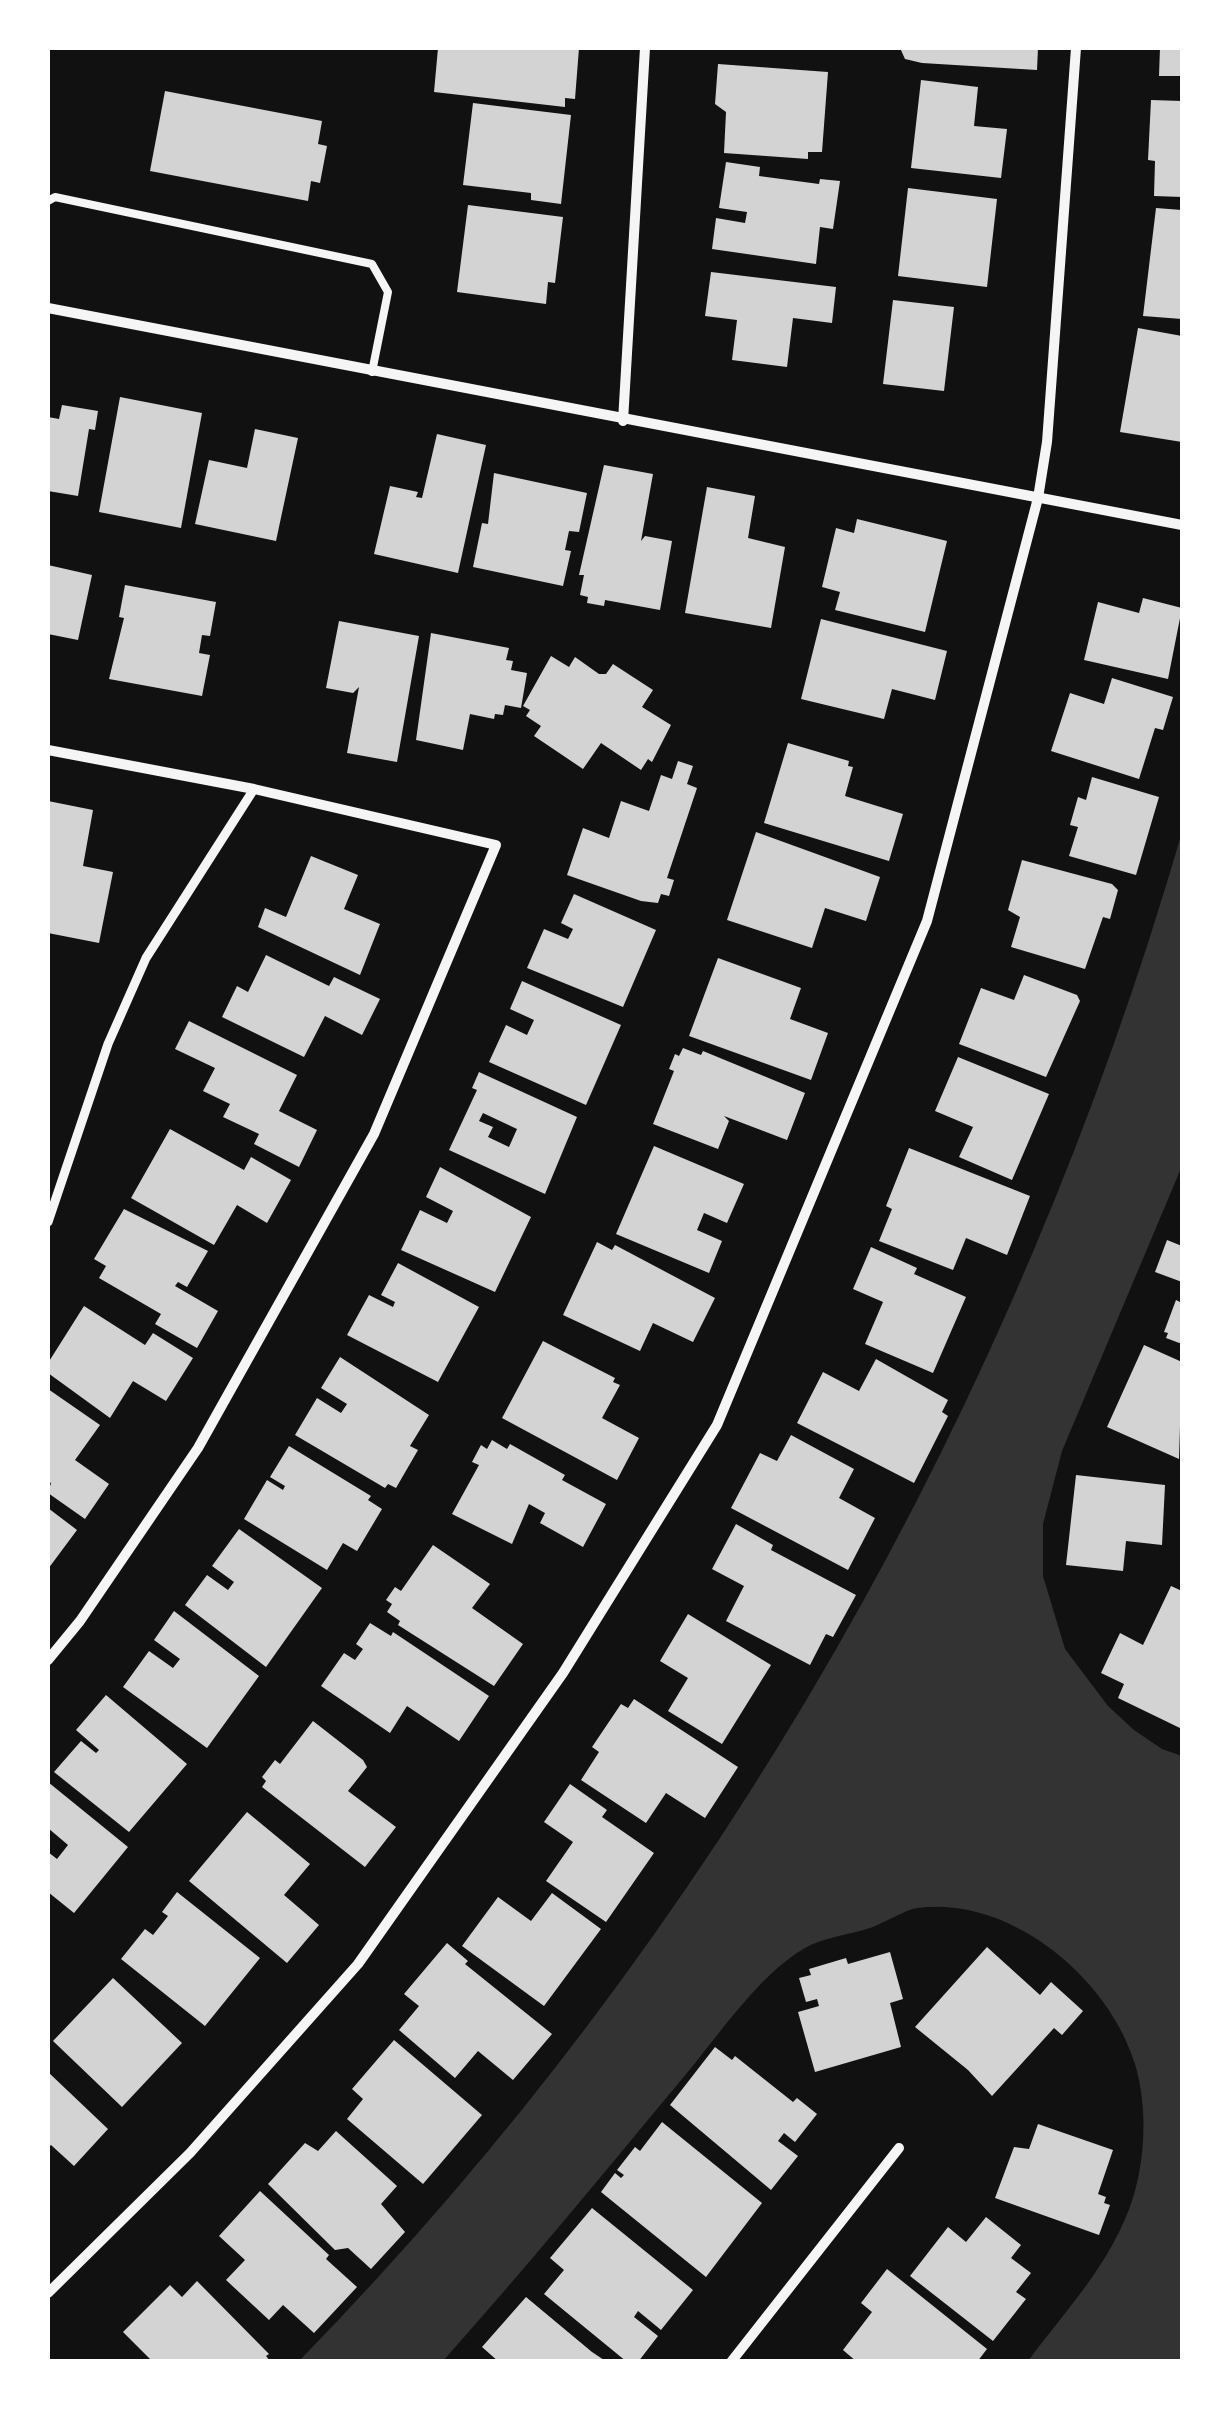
<!DOCTYPE html>
<html>
<head>
<meta charset="utf-8">
<style>
	body { margin:0 }
	#map { position:relative; width:1230px; height:2409px; overflow:hidden; background:#111; font-family:"Noto Sans",sans-serif }
	canvas { display:block }
	.frame { position:absolute; inset:0; border:50px solid #fff; pointer-events:none }
</style>
</head>
<body>
<div id="map">
<canvas width="1230" height="2409"></canvas>
<div class="frame"></div>
</div>
<script>
const c = document.querySelector('canvas').getContext('2d');
c.lineJoin = 'round';
function fillPath(path, color) {
  c.fillStyle = color;
  c.fill(path, 'evenodd');
}
function stroke(path, color, width, dash) {
  c.strokeStyle = color;
  c.lineWidth = width;
  c.lineCap = dash ? 'butt' : 'round';
  c.setLineDash(dash || []);
  c.stroke(path);
}
const water = new Path2D(`
	M1182,832V1166L1062,1451L1043,1524V1576L1065,1649L1108,1706L1134,1730L1162,1749L1182,1756V2361H1028C1070,2305 1121,2252 1137,2183C1146,2145 1146,2101 1135,2064C1109,1978 1010,1895 917,1908C904,1910 885,1923 870,1928C849,1935 824,1937 805,1948C759,1974 716,2039 682,2079C603,2174 525,2269 443,2361H299C717,1934 1016,1405 1182,832Z`);
const building = new Path2D(`
	M438,48H579L575,99L565,98V107L434,92Z
	M900,48H1038L1037,70L922,63L905,59Z
	M1160,48H1182V76H1159Z
	M718,64L828,72L822,152H808V159L724,153L726,112L715,104Z
	M921,80L978,87L974,126L1007,129L1001,178L911,168Z
	M165,91L322,121L318,144L327,146L320,183L311,181L308,201L150,171Z
	M1151,100L1182,101V197L1154,196L1155,161L1148,160Z
	M473,103L571,115L561,204L531,200V193L463,185Z
	M726,162L760,167L759,176L819,184L820,179L840,181L833,229L820,227L816,264L712,249L716,218L745,223L747,212L719,208Z
	M908,188L997,199L987,287L898,276Z
	M468,205L563,217L555,283L548,282L546,304L457,292Z
	M1156,208L1182,210V319L1143,316Z
	M711,272L836,287L832,323L793,318L787,367L732,360L737,320L705,316Z
	M893,300L954,307L944,391L883,384Z
	M1138,328L1182,336V442L1120,432Z
	M120,397L202,413L181,528L99,512Z
	M62,405L98,411L95,430L89,429L78,496L48,491V417L59,419Z
	M255,429L298,438L276,541L195,524L209,460L247,468Z
	M437,434L486,445L458,573L374,554L390,486L418,492L416,497L422,498Z
	M604,465L653,474L641,541L645,536L672,541L660,610L605,600L604,606L587,603L588,597L580,595L584,575H579Z
	M494,473L587,493L579,532L569,531L565,550L571,551L563,586L473,567L482,523L488,524Z
	M707,487L755,496L748,538L785,547L771,628L685,613Z
	M857,519L947,541L925,632L835,610L840,592L822,587L836,528L854,533Z
	M48,565L92,575L78,640L48,634Z
	M125,585L216,602L210,636L202,635L199,653L210,655L202,696L109,679L124,618L119,617Z
	M1143,598L1182,608L1168,679L1084,660L1098,602L1139,613Z
	M821,619L947,651L935,700L892,689L884,719L801,699Z
	M339,621L419,636L397,762L347,753L359,687L353,693L326,688Z
	M431,633L509,648L506,660L513,661L511,670L527,673L521,708L505,705L503,715L495,714L494,719L470,714L463,750L416,740Z
	M551,656L569,667L575,657L599,674H606L613,664L653,690L642,707L671,725L652,762L648,759L641,770L601,743L583,769L534,736L541,726L526,716L530,710L523,706Z
	M1112,678L1173,697L1163,730L1155,728L1139,779L1051,751L1070,693L1104,704Z
	M788,743L849,761L848,766L853,767L845,796L903,814L889,861L764,823Z
	M678,761L693,766L687,784L697,788L667,878L674,880L669,896L661,894L658,903L641,901L567,875L583,828L609,838L621,801L649,811L661,775L672,779Z
	M1092,777L1159,797L1136,875L1069,856L1078,827L1070,825L1078,797L1086,800Z
	M48,801L93,810L83,866L113,872L99,943L48,933Z
	M756,832L880,877L866,921L825,908L812,948L727,920Z
	M311,856L358,875L344,909L380,924L360,975L258,927L265,908L286,917Z
	M1022,860L1112,884L1118,890L1110,919L1103,917L1085,969L1011,947L1020,917L1008,910Z
	M574,894L656,930L623,1007L527,968L544,929L568,939L573,929L561,923Z
	M266,955L329,986L334,977L380,999L362,1035L325,1016L304,1057L222,1017L237,986L248,992Z
	M718,958L801,988L790,1019L828,1033L811,1080L689,1036Z
	M1024,975L1077,995L1080,1001L1046,1077L959,1044L981,988L1014,1000Z
	M522,981L621,1025L586,1105L489,1062L506,1025L527,1035L534,1020L510,1009Z
	M189,1021L297,1075L279,1111L317,1130L299,1167L254,1144L259,1134L223,1117L230,1104L203,1091L215,1068L175,1049Z
	M683,1048L701,1055L703,1051L805,1093L787,1140L724,1116L729,1121L718,1149L653,1124L674,1071L669,1069L675,1054L679,1056Z
	M958,1057L1049,1094L1012,1180L959,1157L973,1127L935,1111Z
	M479,1072L577,1117L545,1194L449,1150L477,1090L472,1088ZM483,1113L517,1129L509,1147L488,1137L493,1127L479,1121Z
	M170,1129L244,1170L251,1157L291,1180L267,1223L237,1205L214,1245L131,1198Z
	M654,1146L744,1184L727,1223L704,1213L697,1230L722,1241L709,1273L616,1234Z
	M909,1148L1030,1196L1007,1255L966,1238L953,1270L879,1241L892,1209L886,1206Z
	M440,1167L531,1217L495,1292L401,1250L420,1210L447,1223L453,1211L426,1197Z
	M124,1209L208,1251L187,1287L178,1282L175,1286L218,1311L197,1348L155,1324L161,1314L99,1278L106,1266L94,1259Z
	M1167,1240L1182,1246V1282L1155,1272Z
	M597,1242L612,1250L615,1245L715,1298L693,1342L653,1323L640,1351L563,1315Z
	M871,1247L917,1268L914,1274L966,1297L933,1373L865,1344L883,1302L853,1289Z
	M398,1263L479,1307L438,1382L347,1335L369,1295L393,1307L395,1302L381,1295Z
	M1176,1300L1182,1303V1344L1166,1338L1168,1333L1164,1332Z
	M84,1306L145,1345L153,1333L193,1358L166,1401L133,1381L110,1418L48,1373V1363Z
	M543,1341L615,1378L613,1382L620,1385L602,1418L639,1438L617,1480L502,1418Z
	M1144,1345L1182,1362L1179,1459L1107,1427Z
	M340,1357L429,1415L410,1446L418,1450L396,1488L388,1484L385,1488L295,1435L317,1398L341,1413L347,1404L321,1388Z
	M876,1359L948,1400L942,1412L948,1416L914,1483L797,1423L823,1372L859,1391Z
	M48,1389L100,1425L75,1460L109,1484L85,1519L48,1493L51,1483L48,1481Z
	M791,1435L854,1469L839,1498L875,1518L848,1570L731,1508L760,1453L777,1461Z
	M492,1440L507,1449L510,1444L565,1475L562,1480L606,1504L583,1547L540,1523L545,1513L529,1504L512,1544L452,1514L479,1465L472,1462L481,1445L487,1449Z
	M289,1446L371,1496L368,1500L382,1509L357,1551L343,1543L327,1570L244,1519L267,1480L283,1490L285,1486L270,1477Z
	M1076,1475L1165,1485L1162,1545L1126,1541L1123,1571L1066,1565Z
	M48,1508L77,1530L48,1569Z
	M736,1524L773,1545L771,1550L856,1595L833,1637L826,1634L810,1665L726,1621L744,1586L712,1569Z
	M239,1529L322,1588L266,1667L185,1605L207,1575L228,1590L234,1582L212,1566Z
	M433,1545L490,1584L472,1608L523,1644L494,1686L398,1625L400,1621L387,1612L392,1604L386,1600L395,1587L401,1591Z
	M1171,1586L1182,1591V1729L1118,1698L1124,1684L1101,1673L1120,1633L1143,1645Z
	M174,1611L259,1676L207,1748L123,1687L149,1651L173,1668L180,1659L154,1640Z
	M688,1614L771,1665L722,1744L668,1711L688,1678L660,1661Z
	M370,1623L391,1636L393,1632L489,1696L459,1741L407,1706L390,1733L321,1686L344,1653L355,1660L363,1649L356,1644Z
	M106,1695L187,1764L129,1832L54,1772L81,1741L96,1753L99,1750L76,1730Z
	M634,1699L738,1767L705,1818L666,1793L646,1823L581,1780L599,1752L592,1747L621,1704L628,1708Z
	M313,1721L363,1760L367,1767L348,1791L396,1827L365,1867L262,1787L266,1781L262,1777L275,1760L280,1764Z
	M48,1782L128,1847L74,1913L48,1892V1852L57,1859L68,1845L48,1828Z
	M570,1784L607,1810L602,1817L654,1853L606,1922L546,1881L573,1842L544,1822Z
	M247,1812L310,1864L284,1895L319,1925L287,1963L189,1881Z
	M177,1892L260,1958L205,2026L121,1959L145,1929L153,1935L168,1916L162,1912Z
	M552,1893L601,1929L544,2006L462,1946L498,1897L531,1921Z
	M447,1943L468,1961L465,1964L552,2034L513,2080L478,2051L455,2078L399,2030L419,2006L404,1994Z
	M987,1947L1040,1995L1051,1982L1083,2011L1062,2035L1054,2028L992,2096L968,2070L915,2027Z
	M890,1952L903,1999L890,2003L901,2047L815,2072L798,2012L819,2006L817,1999L806,2002L799,1978L811,1975L809,1969L846,1958L848,1964Z
	M113,1978L182,2043L122,2107L53,2041Z
	M394,2040L482,2115L423,2184L347,2119L363,2099L352,2089Z
	M715,2047L732,2060L735,2056L793,2102L797,2098L817,2114L795,2142L784,2133L778,2141L798,2156L771,2190L670,2105Z
	M48,2072L108,2129L74,2166L51,2145L48,2148Z
	M662,2122L762,2203L706,2277L601,2192L615,2173L621,2178L624,2175L617,2170L635,2147L640,2151Z
	M1038,2124L1113,2150L1098,2194L1106,2197L1104,2203L1110,2205L1099,2235L995,2198L1014,2147L1029,2149Z
	M336,2131L397,2186L381,2204L405,2232L371,2269L348,2248L335,2250L268,2184L305,2143L318,2151Z
	M260,2191L329,2255L326,2259L357,2287L314,2333L283,2305L269,2320L226,2280L245,2260L219,2236Z
	M592,2208L693,2290L661,2330L638,2311L634,2317L658,2336L638,2362H627L544,2294L564,2270L550,2258Z
	M986,2217L1021,2245L1011,2258L1031,2273L1016,2292L1026,2299L993,2341L910,2276L948,2227L966,2242Z
	M887,2269L987,2349L977,2362H857L843,2350L872,2312L861,2303Z
	M197,2281L269,2354L266,2356L271,2362H153L123,2332L170,2285L182,2297Z
	M526,2297L592,2352L607,2362H499L482,2347Z`);
const service = new Path2D(`
	M48,201L55,197L372,264L388,292L372,372`);
const pedestrian = new Path2D(`
	M48,1222L108,1044L146,958L254,789`);
const minor = new Path2D(`
	M48,308L1182,525
	M623,421L645,48
	M48,750L254,789L496,845L374,1134L198,1448L80,1621L48,1660
	M48,2293L190,2153L358,1964L563,1673L717,1425L927,921L1038,498L1047,442L1076,48
	M731,2362L899,2148`);
fillPath(water, '#333');
fillPath(building, '#d3d3d3');
stroke(service, '#f5f5f5', 8);
stroke(pedestrian, '#f5f5f5', 9);
stroke(minor, '#f5f5f5', 10);
</script>
</body>
</html>
